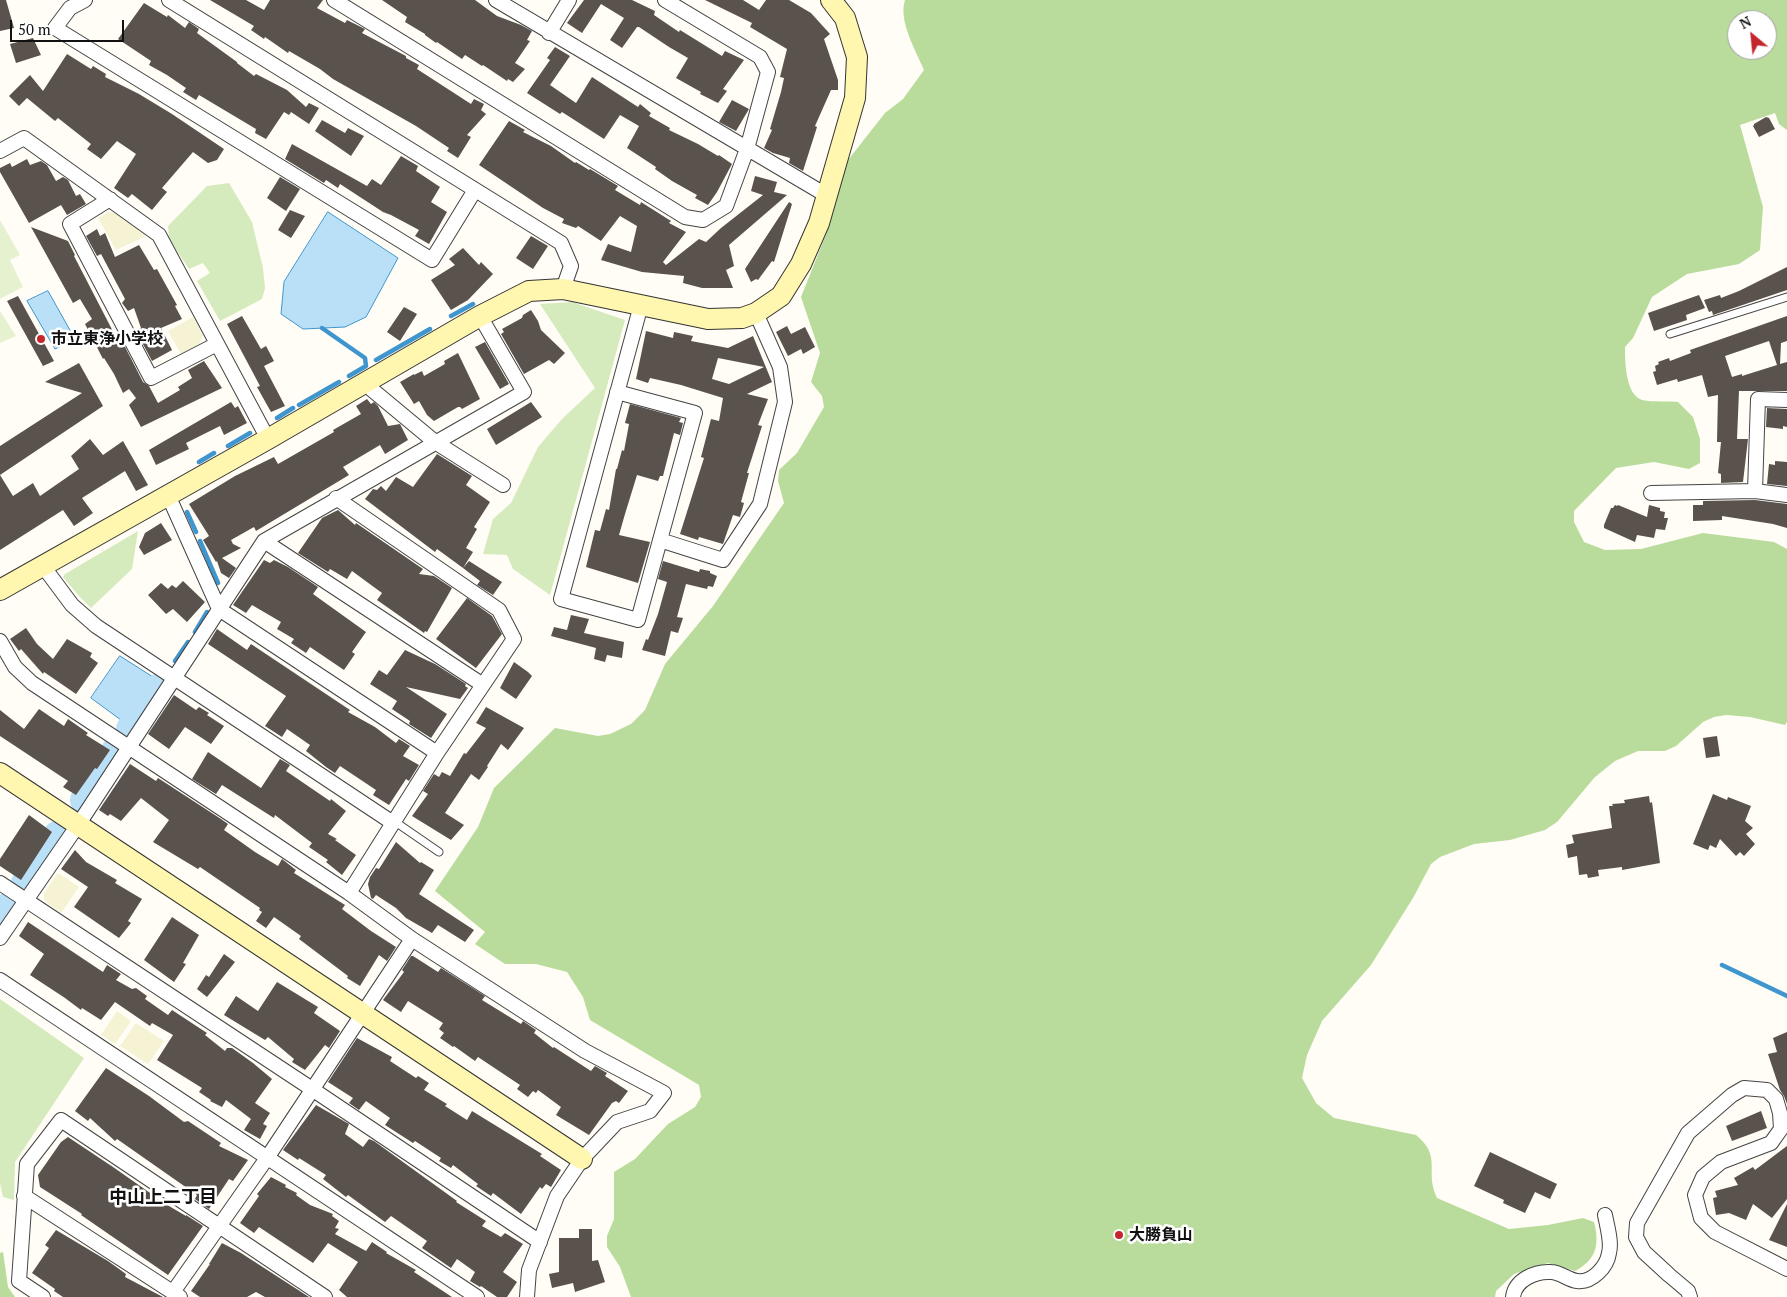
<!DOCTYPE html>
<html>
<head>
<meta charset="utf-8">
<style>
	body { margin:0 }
	#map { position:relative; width:1787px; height:1297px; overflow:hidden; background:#fffdf5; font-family:"PT Serif",serif }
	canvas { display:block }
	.north { position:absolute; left:1727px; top:10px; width:50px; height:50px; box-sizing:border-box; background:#fff; border:1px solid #a0a0a0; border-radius:50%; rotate:332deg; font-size:14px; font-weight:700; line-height:20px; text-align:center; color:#111 }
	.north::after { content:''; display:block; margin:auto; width:18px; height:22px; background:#c4262e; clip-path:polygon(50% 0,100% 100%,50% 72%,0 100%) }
	.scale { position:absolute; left:10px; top:20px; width:114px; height:22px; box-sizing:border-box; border:2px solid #111; border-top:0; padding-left:6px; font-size:15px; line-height:18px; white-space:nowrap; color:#111; -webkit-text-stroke:4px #fff; paint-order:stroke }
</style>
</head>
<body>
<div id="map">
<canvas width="1787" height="1297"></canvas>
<div class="north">N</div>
<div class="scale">50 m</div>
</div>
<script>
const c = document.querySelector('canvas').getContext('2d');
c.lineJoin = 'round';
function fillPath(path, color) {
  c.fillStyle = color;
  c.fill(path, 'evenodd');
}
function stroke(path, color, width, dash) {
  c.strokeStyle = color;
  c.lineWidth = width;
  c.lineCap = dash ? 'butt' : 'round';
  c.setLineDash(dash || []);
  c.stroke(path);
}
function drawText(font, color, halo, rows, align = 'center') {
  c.font = font + ' "PT Serif","Noto Sans JP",serif';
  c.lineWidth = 5;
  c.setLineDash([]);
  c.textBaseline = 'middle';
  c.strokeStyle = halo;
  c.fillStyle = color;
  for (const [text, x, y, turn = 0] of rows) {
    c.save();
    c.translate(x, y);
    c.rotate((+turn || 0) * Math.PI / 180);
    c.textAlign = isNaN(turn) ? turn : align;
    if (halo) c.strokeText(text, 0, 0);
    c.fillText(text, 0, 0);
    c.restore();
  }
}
const farmland = new Path2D(`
	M109,212L120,214L146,236L116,250L98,218Z
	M193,317L203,335L199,344L181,354L168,331Z
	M58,873L79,887L61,913L44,900V893Z
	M117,1011L131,1021L115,1044L101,1035Z
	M136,1023L164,1041L148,1064L120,1046Z`);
const green = new Path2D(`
	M229,183L252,222L263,268L265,288L262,299L220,321L197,281L210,273L203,263L189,269L169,239L168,226L207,186Z
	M572,302L625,320L550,595L513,569L507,555L483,554L493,519L511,503L538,447L562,419L595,388L540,304Z
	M138,531L132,569L91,608L78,595L63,577L65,574Z
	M0,999L84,1058L15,1162L14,1200L3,1197L0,1183Z`);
const forest = new Path2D(`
	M905,0H1787V130L1779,124L1775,113L1740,125L1763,207L1760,250L1739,264L1687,274L1652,297L1633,338L1625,347C1625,361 1625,394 1642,400C1648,402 1670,401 1678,402L1693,417L1700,439V463L1689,469L1654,462L1616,468L1574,511V522L1584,542L1605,550L1641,549L1703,533L1774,542L1787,549V722L1785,725L1750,717L1726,715L1714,717L1703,722L1676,746L1665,751H1638L1615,761L1595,777L1557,822L1545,830L1510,840L1474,844L1440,857L1431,864L1413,898L1371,965L1322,1021L1307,1055L1302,1078L1316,1103L1334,1118L1416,1135C1443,1157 1424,1171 1437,1198L1509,1229L1548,1225L1583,1218L1594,1222C1600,1245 1596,1260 1575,1271L1548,1263L1514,1274L1496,1291L1495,1297H631L620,1267L607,1247V1236L614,1219V1172L635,1159L668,1124L695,1107L701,1097L699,1085L590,1020L583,997L567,972L536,964H505L475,944L485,932L435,891L478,827L494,788L555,728L598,736L610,734L631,724L645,710L665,664L713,606L784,503L778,481L779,470L797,453L824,407L822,396L811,382L820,353L801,297L827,232L848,160L885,113L903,99L924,70C916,51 898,21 905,0ZM1737,20H1767V50H1737Z
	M3,1252L8,1287L15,1297H0V1253Z`);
const pitch = new Path2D(`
	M0,220L20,255L10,260L23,287L0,299Z
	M0,311L16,336L0,343Z`);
const water = new Path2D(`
	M328,212L398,258L366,317L345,327L303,329L281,314L284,282Z
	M48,291L75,339L55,349L27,301Z
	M120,656L153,677L125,723L91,698Z`);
const stream = new Path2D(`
	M451,316L473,304
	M322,328L365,358L366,366L349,376
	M376,360L430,329
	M299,405L339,382
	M277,418L293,408
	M228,446L250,433
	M199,462L214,453
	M187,512L196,532
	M200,541L218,583
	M195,632L207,612
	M175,661L188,642
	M158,688L160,685
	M1722,965L1787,996`);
const river = new Path2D(`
	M130,729L158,688
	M99,776L115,751
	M84,800L94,784
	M40,860L57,835
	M25,883L35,867
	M0,921L11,904`);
const building = new Path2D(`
	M0,0H6L14,28L0,31Z
	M210,0H246L264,10L270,0H323L317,8L345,23L347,20L365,29L362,33L406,56V58L419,65L417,69L471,104L474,99L484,104L481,110L486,114L467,135L471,137L458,158L447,151L449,148L416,126L333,79L320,69L289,51L288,53L265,37L264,39L251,30L254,26Z
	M382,0H475L497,16L521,25L532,31L527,40L530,41L515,63L525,69L513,82L508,79L507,81L483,65L482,66L465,55L462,59L437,42L436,43L425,35V34L405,22L407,17Z
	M584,0H632L655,11L654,15L679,32L680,30L722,56L725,51L744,60L723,89L727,91L718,103L700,94L701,92L676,78L688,58L669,47L639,27H637L622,48L610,40L624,18L601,4L582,33L567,23Z
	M705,0H743L759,10L766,0H789L811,13L830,34L824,39L838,80V90H831L815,126L817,127L803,171L789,163L790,158L773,153L764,148L772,130L770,129L781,92L784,78L780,77L787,49L750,27L752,23Z
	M144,3L167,17L168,15L185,28L189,22L199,29L197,33L237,62V63L254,76L256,74L287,90L306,107L309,103L319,108L309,124L291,112L289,115L284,112L266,139L255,133L256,129L199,95L196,100L183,92L186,88L167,75L149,65L151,61L118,39Z
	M33,38L41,55L16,63L10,44Z
	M555,47L570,56L550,85L576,103L592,77L638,107L640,104L651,113L649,116L670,128L669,130L698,144L718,156L719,155L732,164L717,192L708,205L695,198L697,195L672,181L655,169L656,167L627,148L639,126L620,115L604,139L562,112L560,114L527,93L550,60L547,58Z
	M67,54L91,69L93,66L106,74L105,77L139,94L172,114L224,149L217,160L208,163L193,152L162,188L167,192L152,210L132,194L128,198L114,188L136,154L117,141L101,159L87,149L91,144L58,118L55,121L27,98L19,106L9,96L30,75L43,91Z
	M732,100L749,109L736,131L719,122Z
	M1766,117L1769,118L1775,129L1759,137L1753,126L1754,125V124Z
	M322,120L345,133L348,128L364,136L351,156L315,131Z
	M509,121L525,130L523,132L551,146L575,163L576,162L589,170L590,169L618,186L615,190L640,205L641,202L671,221L669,223L686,232L663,262L666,265L699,239L706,242L721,228L763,195L751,191L755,176L777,182L774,192L787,195L729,245L734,266L726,270L733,288H702L683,283L684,276L642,272L601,260L608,244L631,252L637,226L620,216L601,241L578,226L576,228L562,223L564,219L543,208L479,165Z
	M292,144L367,186L372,179L381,185L401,156L418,166L416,171L440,187L431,202L447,212L429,244L415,236L419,230L391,215L383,212L340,184L338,188L326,180L324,183L285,159Z
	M27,159L30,165L41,161L47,165L56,181L63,177L68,180L76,196L80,194L86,204L67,215L61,205L29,223L0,172V168L10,163L12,167Z
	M280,177L300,189L286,211L267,198Z
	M789,202L792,204L774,262L772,261L758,280L756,279L751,282L745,269Z
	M290,210L305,216L291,238L278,230Z
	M31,227L68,241L75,255L74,256L119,343L122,341L143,382L149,386L158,403L180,390L178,387L192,378L188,370L204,361L222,388L141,427L129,405L136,398L129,389L123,393L114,374L104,358L103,359L85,324L92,319L80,299L73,303Z
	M97,229L100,236L105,233L115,257L139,245L154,270L157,269L177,305L175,306L182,319L161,328L172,350L152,361L136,331L141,328L134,308L128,311L122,303L125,299L101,254L97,256L86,236Z
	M531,236L548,246L533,269L516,258Z
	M463,248L479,265L481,262L493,274L468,300L451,310L431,280L455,265L449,259Z
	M1787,267V290L1713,315L1712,311L1709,312L1704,300L1720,295L1721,298L1739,291Z
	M1699,295L1705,308L1686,315L1687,320L1654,331L1648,313Z
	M18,296L54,361L43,366L7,301Z
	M404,307L417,314L400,341L387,332Z
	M531,310L538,321L541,330L565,353L554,364L549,360L524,374L501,334L504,332L502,329L522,318L523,315Z
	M242,316L261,349L266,346L274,361L264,366L285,406L271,412L257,387L260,386L227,324Z
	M1787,316V341L1781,343L1780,364L1787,362V391H1739L1737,439H1748L1743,482L1721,483V474L1718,473L1721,442H1717L1718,395L1708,397L1702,375L1678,382L1677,379L1657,385L1653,372L1656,371L1655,366L1659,364L1658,362L1669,358L1670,361L1691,353L1690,350ZM1769,341L1777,365L1742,376V374L1732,377L1725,356Z
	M787,326L791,334L805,327L815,347L803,354L801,349L788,356L776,332Z
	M646,331L673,338L674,332L693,336L691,341L728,348L753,336L772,382L747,394L768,399L758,425L762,426L747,473H749L741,502L744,503L740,517L733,515L723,544L699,537L698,540L680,534L704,458L701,457L711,419L719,421L723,398L681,385L650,378L648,383L636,379ZM718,358L764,367L729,384L712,379Z
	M485,342L509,384L500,389L475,347Z
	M458,353L480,399L462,409L460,407H458L434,421L427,415L419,401L414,404L400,382L414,374V375L422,371L424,376L445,364L444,361Z
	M79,363L103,406L0,475V446L82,393L45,382Z
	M367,399L371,404L374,402L378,406L388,426L400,424L408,440L385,454L380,445L343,467L349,475L256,531L254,527L231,540L233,544L241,548L222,558L236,568L229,578L221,573L217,561L216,562L203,540L209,536L189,504L235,476L274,457L278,464L334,432L333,430L361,414L356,406Z
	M231,402L235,408L238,406L247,423L224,435L220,426L186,443L189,449L156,465L149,450Z
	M531,402L542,417L496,445L487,429Z
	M630,404L681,418L679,422L683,423L680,435L674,433L663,476H660L658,481L637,475L625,514L619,535L650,542L638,583L586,567L595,530L600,531L606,509L609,510L616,469H617L622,450L624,451L629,424L625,423Z
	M1767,408L1787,409V427L1783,426V429L1766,427Z
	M90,439L103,455L123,441L148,485L136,491L125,471L82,498L93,513L74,526L63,510L0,550V475L13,496L33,483L40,496L79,469L71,456Z
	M437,454L472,476L466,485L490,502L474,527L477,529L466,548L473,552L463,568L437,549L435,552L365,499L373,489L377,490L381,486L386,491L396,477L413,487Z
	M1775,461L1787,462V486L1767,484L1769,464L1775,465Z
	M1755,500L1787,504V528L1773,524L1722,516V520L1693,521V505H1703V501Z
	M1615,505L1617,506L1618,505L1647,517L1649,505L1660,508V511L1665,512L1664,518H1668L1665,530L1656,529L1654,538L1637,535L1635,542L1604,528V525L1611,508H1613Z
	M338,510L355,525L356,523L423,569L419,574L434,576L452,588L427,632L425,631L424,633L377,600L382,593L352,571L347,579L330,569L328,572L298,553L322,518Z
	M161,523L172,540L144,555L139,547L145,533Z
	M264,560L270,563L274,560L288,567L318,587L313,594L366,632L352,652L355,654L344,670L310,647L306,653L291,643L294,639L277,629L281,622L252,605L246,613L233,605Z
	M469,561L502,582L493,595L477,585L480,581L463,568Z
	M663,561L699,572L700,569L710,571V573L717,576L713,587L708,586L707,589L686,584L677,617L683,618L678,633L671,631L665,656L642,650L646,639L648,640L658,614L667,582L658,579Z
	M183,581L205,602L187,622L173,609L166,614L148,595L161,583L168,589L172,585L176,588Z
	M467,598L492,616L502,634L476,668L436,639Z
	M571,615L589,619L584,633L624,642L622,658L607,655L605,662L594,659L596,648L551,636L554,627L567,630Z
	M26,628L37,644L53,659L67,639L92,653L90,657L98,663L76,694L44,672L43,674L21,649L19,651L10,639Z
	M217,629L247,650L251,644L350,710L348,712L375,727L396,743L399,739L410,746L403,756L419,765L409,781L406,779L389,805L373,795L376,790L340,766L335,773L326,767L306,751L310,745L287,729L282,737L265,726L286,696L208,644Z
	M405,650L435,664L466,684L465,686L468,688L460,699L406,687L447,714L431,738L409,724L410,721L392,709L397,701L370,684L379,670L387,675Z
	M514,662L528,672L532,676L516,699L500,688Z
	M174,695L196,710L199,707L209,713L207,715L224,726L211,744L185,727L169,749L148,734Z
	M486,707L524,728L508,750L501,744L487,766L488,767L479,780L471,774L445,813L464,825L451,840L412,816L428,794L423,791L434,774L439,777L442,772L450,776L464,753L466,754L486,728L476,723Z
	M39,709L64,726L68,719L88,733L86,735L110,750L97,769L95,768L76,795L63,787L68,781L0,736V710L24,729Z
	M1717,736L1720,756L1706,758L1703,738Z
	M208,752L261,788L280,759L290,765L286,771L330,801L331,799L346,811L328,834L337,839L335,840L356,855L342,875L326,862L328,860L309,847L312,843L275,815L274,818L222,785L216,794L192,779Z
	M130,764L156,781L158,778L221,819L228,824L224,830L255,852L278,866L282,859L296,870L294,873L345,905L342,909L371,931L396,947L387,961L379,955L360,986L347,978L348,976L299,939L301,936L274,917L266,928L256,921L262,912L259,910L260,908L200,867L198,869L153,842L169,820L141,798L121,821L110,814L108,816L99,810Z
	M1713,794L1727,800L1728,797L1751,806L1745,821L1753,828L1746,834L1755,844L1744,856L1740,852L1736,856L1720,839L1716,848L1710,845L1708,850L1693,844Z
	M1649,796L1650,803L1652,802L1660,863L1622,870V867L1598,870L1599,876L1588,878L1587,874L1579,875L1577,856L1568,858L1566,845L1574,843L1572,835L1612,828L1609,806H1613L1612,804L1625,803L1624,800Z
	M29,815L52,832L21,880L0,866V859Z
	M396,842L420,863L421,862L434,870L419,894L474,930L465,942L438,925L432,933L406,918L396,908L376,895L373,899L371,898L368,884L370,877L376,868L379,869Z
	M75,850L86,862L117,880L115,883L142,899L128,921L131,923L119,938L74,907L88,887L61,869Z
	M172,917L199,935L183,963L186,964L174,982L144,960Z
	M28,922L103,972L107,965L121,974L116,980L132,989L136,988L147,996L145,999L168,1015L172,1010L207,1033L205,1035L225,1051L227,1048H232L253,1063L272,1079L255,1103L270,1113L263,1124L267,1126L260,1139L244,1130L251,1119L226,1100L222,1107L210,1101L211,1100L199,1092L202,1088L157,1060L173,1035L152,1023L150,1026L115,1002L101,1020L82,1008L81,1010L65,998L30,975L44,954L19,936Z
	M224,954L235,962L207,997L197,989L206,975L209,977Z
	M411,956H413L438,972L441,968L485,996L482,1000L521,1024L523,1021L536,1030L534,1033L553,1048L554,1047L591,1071L595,1066L607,1073L605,1076L628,1091L619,1103L616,1101L612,1103L589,1135L556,1115L561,1107L538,1090L536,1093L533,1091L528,1097L517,1089L520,1085L478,1057L475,1061L454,1046L453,1047L440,1038L444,1033L439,1029L443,1023L408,1001L401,1012L383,1000L404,972L402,970Z
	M277,982L318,1007L314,1013L340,1031L329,1048L325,1045L305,1070L292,1062L294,1059L268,1037L265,1040L224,1015L236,996L258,1011Z
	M1787,1032V1104L1784,1096L1780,1090L1768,1054L1777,1052L1773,1038Z
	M357,1038L392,1057L390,1061L416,1078L418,1076L429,1083L424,1090L447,1104L445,1106L467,1120L472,1111L542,1154L540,1156L561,1170L551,1187L546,1184L542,1189L540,1187L521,1214L493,1193L491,1196L476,1186L478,1184L453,1165L451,1168L439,1161L441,1158L415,1141L413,1143L385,1125L390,1118L366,1101L359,1110L349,1103L353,1098L328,1082Z
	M106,1068L149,1096L184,1122L188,1121L221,1143L219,1146L248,1160L233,1181L229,1179L209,1209L195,1199L197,1195L117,1139L115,1141L90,1118L88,1121L75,1111Z
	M316,1105L349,1124L345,1134L363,1147L369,1139L374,1141L457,1201L456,1202L486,1221L482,1226L501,1237L505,1233L523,1244L503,1272L517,1282L507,1297H497L481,1286L480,1287L470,1281L475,1272L457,1259L451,1268L422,1248L427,1241L391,1216L385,1222L348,1195L346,1197L323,1179L326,1175L299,1158L298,1160L283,1150Z
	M1761,1111L1767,1128L1732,1141L1726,1126Z
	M68,1137L113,1167L153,1195L152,1196L186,1216V1215L203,1226L168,1275L81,1215L82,1214L40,1187L38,1175L61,1142Z
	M1787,1146V1199L1772,1218L1753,1204L1746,1220L1729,1213L1716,1215L1713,1198L1717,1197L1715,1191L1738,1185L1734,1178L1753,1167L1755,1170Z
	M1490,1152L1557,1184L1550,1199L1535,1192L1525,1213L1503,1203L1504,1200L1474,1186Z
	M271,1177L286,1185L285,1187L297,1193L296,1195L310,1205L333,1214L332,1216L339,1221L335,1228L339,1229L335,1234L366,1251L372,1242L387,1252L386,1253L416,1270L414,1272L452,1297H347L339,1290L358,1262L328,1243L313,1263L259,1227L254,1233L240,1223L259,1196L257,1194Z
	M1787,1204V1247L1769,1240Z
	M579,1229H592V1261L598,1260L605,1282L575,1292L573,1283L552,1288L549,1274L559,1272V1238H579Z
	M56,1230L108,1261L126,1274L125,1277L163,1297H63L54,1291L55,1289L32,1273L49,1248L45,1245Z
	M222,1243L241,1253L309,1297H265L256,1292L247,1297H200L191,1291L210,1264H209Z`);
const lane = new Path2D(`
	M1670,334L1787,297
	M394,821L439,852`);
const street = new Path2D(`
	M85,0L70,8L55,28L432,260L475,190
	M169,0L561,243L571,266L563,289
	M334,0L685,217L703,220L726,206L747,149L768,72L760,57L665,0
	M496,0L826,195
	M549,33L569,0
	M0,151L24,138L159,235L268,439
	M110,199L70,224L151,378L217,344
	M364,383L435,442L503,485
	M617,392L695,413L638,620L561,599L641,305
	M1755,491L1758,399L1787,400
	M1651,493L1755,491L1787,495
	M168,495L219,609L437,753
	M336,498L499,610L514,639L437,753L349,893
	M660,540L723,560L760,504L785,402L780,367L756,313
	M264,541L483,685
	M43,566L72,605L96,626L393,823
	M0,641L15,667L32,683L349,893L412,939L585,1051L664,1093L650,1111L617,1122L582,1159L557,1196L529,1270L527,1297
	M0,883L312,1089L540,1242
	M0,938L78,825L264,541L524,392L480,316
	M0,980L477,1297
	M24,1196L180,1297
	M173,1292L267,1158L412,939
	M43,1297L19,1281L27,1164L61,1120L325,1297
	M1513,1297C1515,1280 1535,1271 1551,1272C1560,1272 1568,1280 1577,1281C1592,1283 1607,1267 1609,1253C1612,1242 1607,1226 1605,1215
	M1690,1297L1688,1291L1669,1275L1644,1252L1636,1237L1637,1223L1688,1133L1732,1095L1744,1088L1767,1090L1776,1099L1780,1113L1781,1129L1771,1143L1721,1162L1703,1177L1695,1195L1701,1218L1715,1232L1787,1269`);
const secondary = new Path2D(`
	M0,590L268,439L480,316L529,291L563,289L708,319L742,318L756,313L781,296L801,264L819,223L855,98L857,57L845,18L831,0
	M0,773L582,1159`);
const markers = [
	[41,339,5,"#c4262e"],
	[1119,1235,5,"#c4262e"]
];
const poiNames = [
	["市立東浄小学校",51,339],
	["大勝負山",1129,1235]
];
const neighbourhoodNames = [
	["中山上二丁目",163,1198]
];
fillPath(farmland, '#f6f3d4');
fillPath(green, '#d5ebbd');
fillPath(forest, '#b9dc9c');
fillPath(pitch, '#e6f2cf');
fillPath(water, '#b9e0f7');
stroke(water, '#3f96cf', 1);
stroke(stream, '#3f96cf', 4.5);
stroke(river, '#b9e0f7', 28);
fillPath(building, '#5a524d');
stroke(lane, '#444', 9);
stroke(street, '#444', 16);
stroke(secondary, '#333', 22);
stroke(lane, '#fff', 7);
stroke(street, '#fff', 14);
stroke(secondary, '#fff6b0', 20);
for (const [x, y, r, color] of markers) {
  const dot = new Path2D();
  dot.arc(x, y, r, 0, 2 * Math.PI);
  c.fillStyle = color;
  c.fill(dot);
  stroke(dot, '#fff', 2);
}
drawText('bold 16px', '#111', '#fff', poiNames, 'left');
drawText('bold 18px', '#111', '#fff', neighbourhoodNames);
</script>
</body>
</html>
